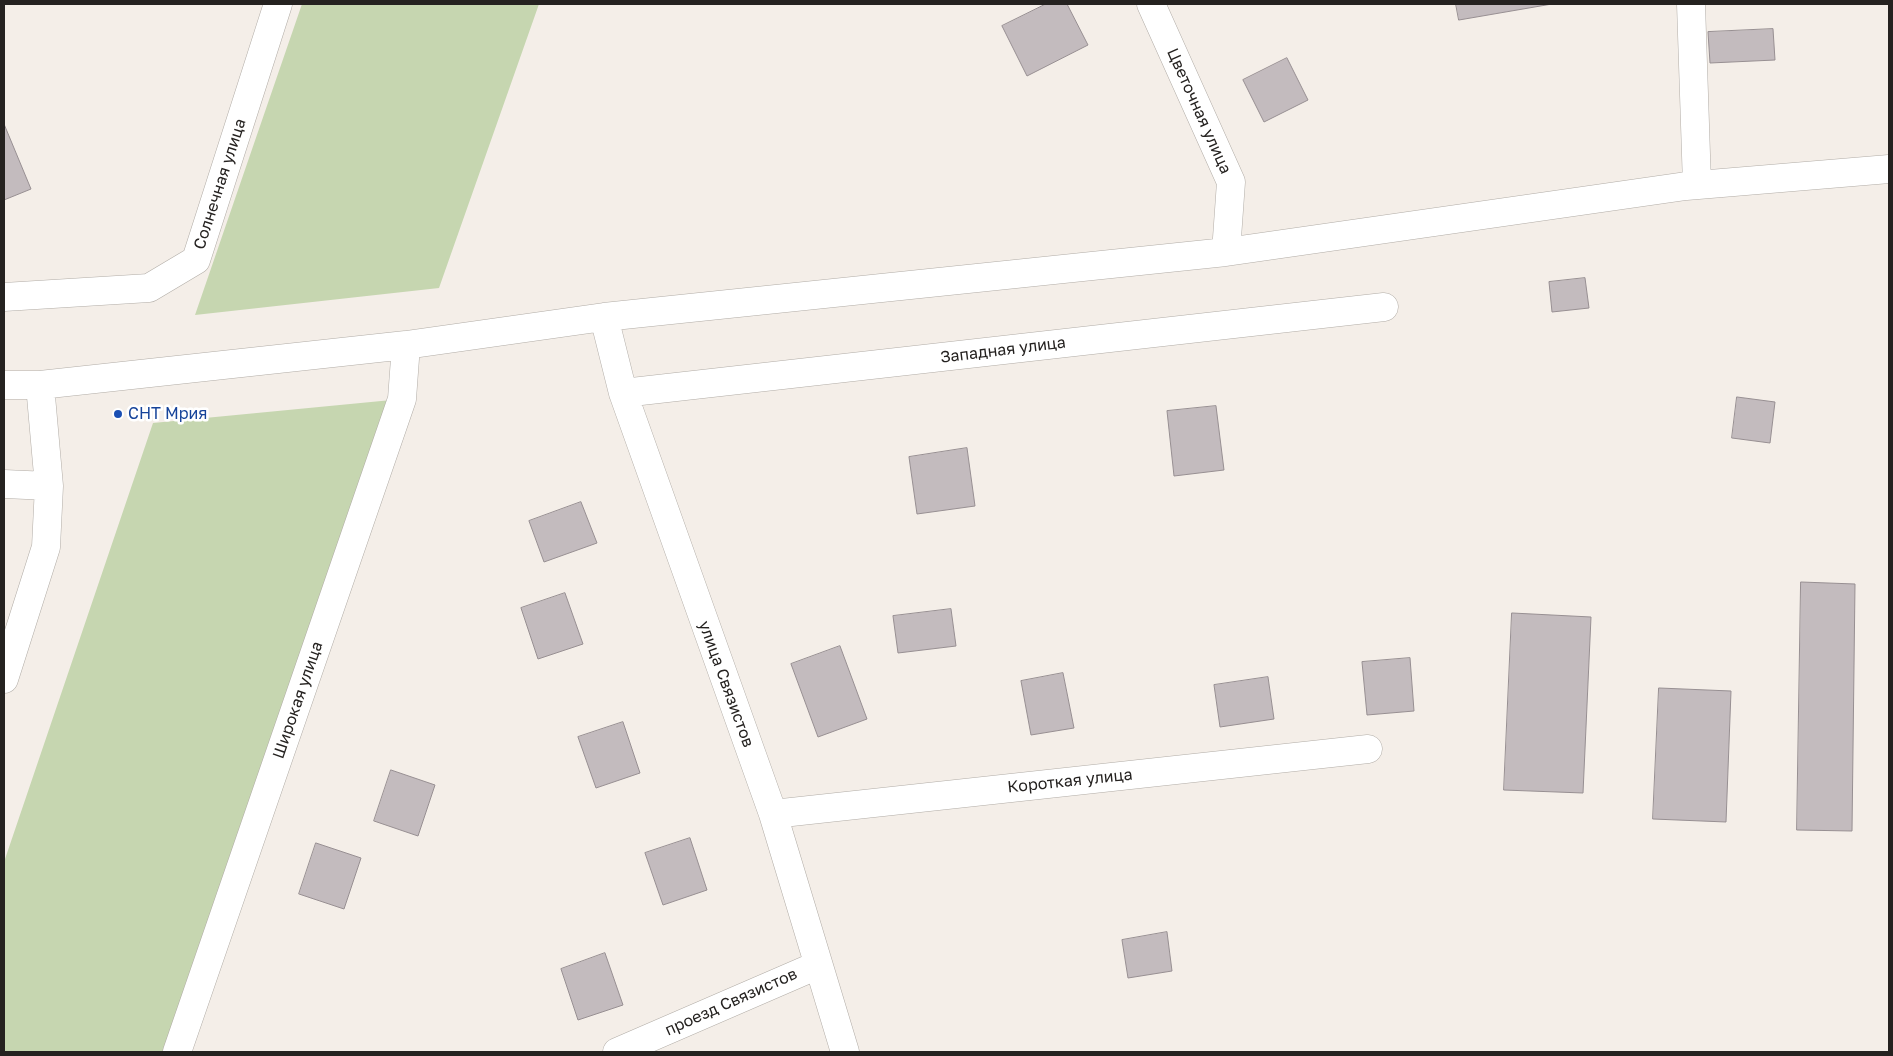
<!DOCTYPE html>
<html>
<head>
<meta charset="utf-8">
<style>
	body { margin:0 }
	#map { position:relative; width:1893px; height:1056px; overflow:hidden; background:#f4eee8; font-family:"Golos Text",sans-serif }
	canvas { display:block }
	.frame { position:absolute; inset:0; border:5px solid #252220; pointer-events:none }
</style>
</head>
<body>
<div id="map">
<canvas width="1893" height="1056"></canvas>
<div class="frame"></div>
</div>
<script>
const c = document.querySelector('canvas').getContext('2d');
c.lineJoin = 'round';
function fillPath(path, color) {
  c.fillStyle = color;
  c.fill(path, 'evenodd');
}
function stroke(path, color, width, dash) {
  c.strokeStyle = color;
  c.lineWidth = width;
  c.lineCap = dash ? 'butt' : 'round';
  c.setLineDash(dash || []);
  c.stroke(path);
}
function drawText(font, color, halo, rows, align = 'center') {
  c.font = font + ' "Golos Text",sans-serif';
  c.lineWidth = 5;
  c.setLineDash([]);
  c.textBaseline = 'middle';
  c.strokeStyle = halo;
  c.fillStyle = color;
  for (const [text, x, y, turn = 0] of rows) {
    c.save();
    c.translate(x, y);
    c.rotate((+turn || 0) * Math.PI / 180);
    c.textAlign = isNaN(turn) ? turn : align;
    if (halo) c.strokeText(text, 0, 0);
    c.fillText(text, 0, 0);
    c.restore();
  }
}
const green = new Path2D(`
	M302,4H539L439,288L195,315Z
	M402,399L182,1052H4V862L153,423Z`);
const building = new Path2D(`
	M1046,4H1067L1088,45L1027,76L1002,26Z
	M1456,4H1552L1459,20Z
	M1773,29L1775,60L1710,63L1708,32Z
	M1287,58L1308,100L1264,122L1243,80Z
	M4,124L31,189L4,200Z
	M1585,278L1589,308L1552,312L1549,282Z
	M1737,397L1775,402L1770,443L1732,438Z
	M1216,406L1224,470L1174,476L1167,411Z
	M967,448L975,506L917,514L909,457Z
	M581,502L597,543L544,562L529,521Z
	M1801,582L1855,584L1852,831L1797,830Z
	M565,593L583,644L538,659L521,608Z
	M951,609L956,646L898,653L893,616Z
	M1512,613L1591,617L1583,793L1504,790Z
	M840,646L867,719L818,737L791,664Z
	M1410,658L1414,711L1367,715L1362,662Z
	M1063,673L1074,728L1031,735L1021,681Z
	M1268,677L1274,719L1220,727L1214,685Z
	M1659,688L1731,691L1726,822L1653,819Z
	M623,722L640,773L596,788L578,737Z
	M391,770L435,785L418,836L374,821Z
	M690,838L707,890L663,905L645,853Z
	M316,843L361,858L344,909L299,894Z
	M1167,932L1172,971L1128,978L1122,940Z
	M605,953L623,1005L578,1020L561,969Z`);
const minor = new Path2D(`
	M1151,4L1231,182L1226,252
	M1691,4L1697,185
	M4,297L149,288L196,260L278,4
	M604,317L623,393L773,814L845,1052
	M4,385H40L406,345L604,317L1226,252L1686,186L1889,169
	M623,393L1384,307
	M4,484L49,486
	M4,679L46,547L49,486L40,385
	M773,814L1368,749
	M177,1052L402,399L406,345
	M617,1052L818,965`);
const markers = [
	[118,414,5,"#1a4fb4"]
];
const streetNames = [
	["Цветочная улица",1199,111,66],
	["Солнечная улица",220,184,-72],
	["Западная улица",1003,350,-7],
	["улица Связистов",726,684,70],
	["Широкая улица",298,700,-71],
	["Короткая улица",1070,781,-6],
	["проезд Связистов",731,1002,-24]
];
const transitNames = [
	["СНТ Мрия",128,414]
];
fillPath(green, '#c6d6b0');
fillPath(building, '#c3bbbe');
stroke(building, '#978f92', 1);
stroke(minor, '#b1aca6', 29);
stroke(minor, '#fff', 28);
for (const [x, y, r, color] of markers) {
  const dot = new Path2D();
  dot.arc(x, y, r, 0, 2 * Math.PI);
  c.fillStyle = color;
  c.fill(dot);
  stroke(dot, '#fff', 2);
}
drawText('16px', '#252220', '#fff', streetNames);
drawText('16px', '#164399', '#fff', transitNames, 'left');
</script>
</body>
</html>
